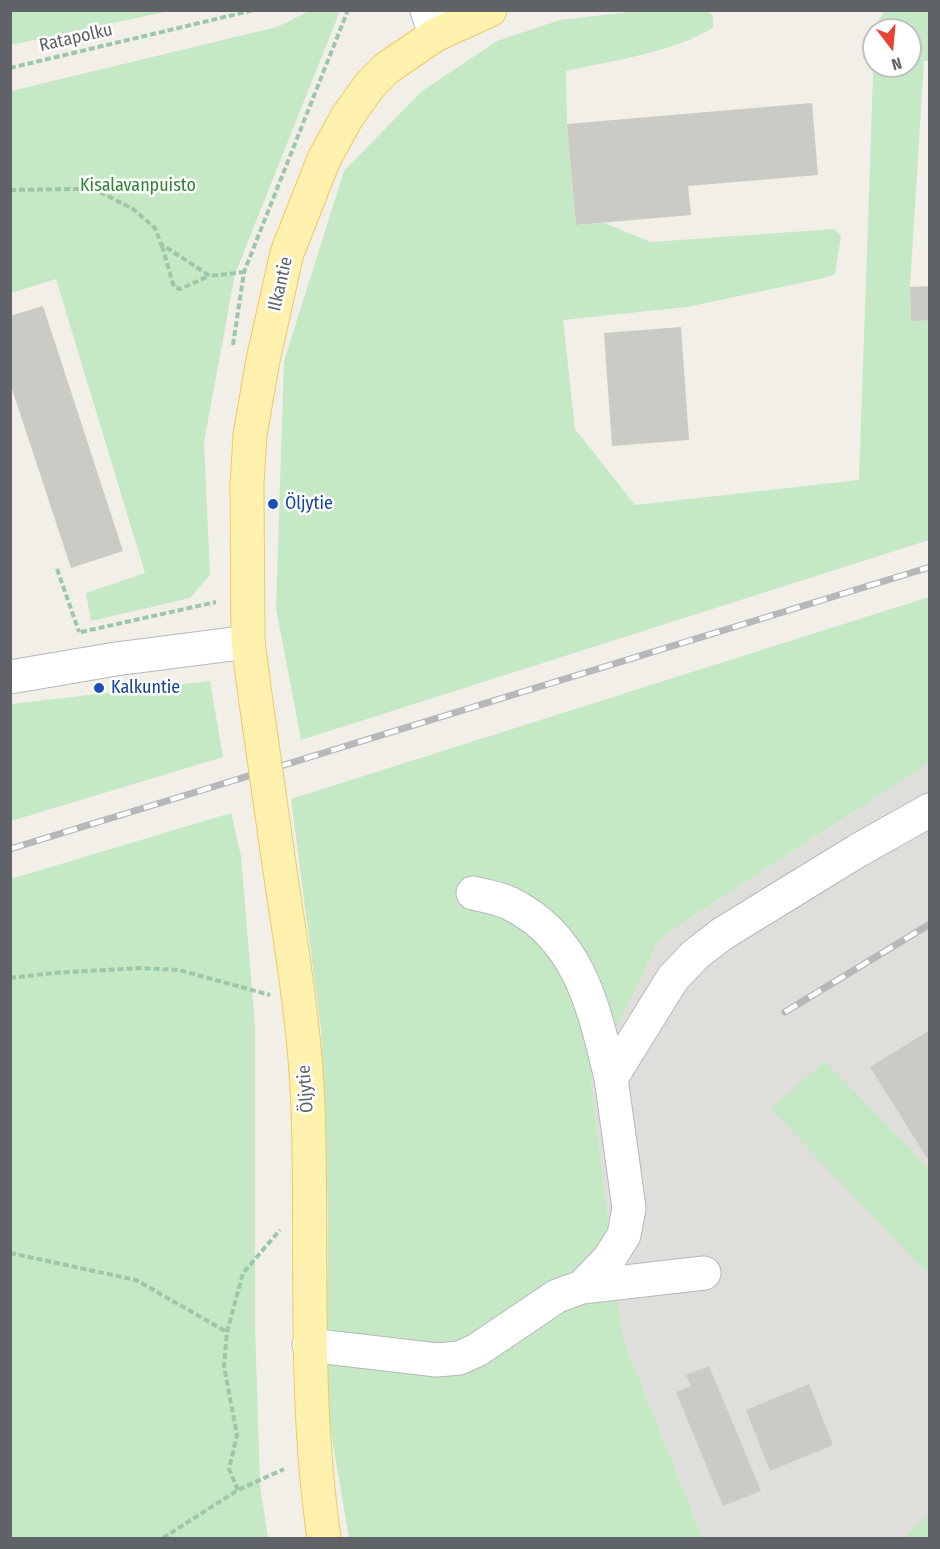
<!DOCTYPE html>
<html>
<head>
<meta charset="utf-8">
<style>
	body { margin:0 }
	#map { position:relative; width:940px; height:1549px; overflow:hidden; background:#f1efe8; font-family:"Fira Sans Condensed",sans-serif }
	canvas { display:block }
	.frame { position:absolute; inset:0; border:12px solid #5f6368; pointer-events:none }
	.north { position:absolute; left:862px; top:18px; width:60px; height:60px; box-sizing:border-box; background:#fff; border:2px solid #bfc1c3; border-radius:50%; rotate:164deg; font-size:16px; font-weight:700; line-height:24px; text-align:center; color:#5f6368 }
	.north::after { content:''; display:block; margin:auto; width:21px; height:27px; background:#ea4335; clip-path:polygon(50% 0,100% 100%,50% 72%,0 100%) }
</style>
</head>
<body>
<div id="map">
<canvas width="940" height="1549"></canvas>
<div class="frame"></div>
<div class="north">N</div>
</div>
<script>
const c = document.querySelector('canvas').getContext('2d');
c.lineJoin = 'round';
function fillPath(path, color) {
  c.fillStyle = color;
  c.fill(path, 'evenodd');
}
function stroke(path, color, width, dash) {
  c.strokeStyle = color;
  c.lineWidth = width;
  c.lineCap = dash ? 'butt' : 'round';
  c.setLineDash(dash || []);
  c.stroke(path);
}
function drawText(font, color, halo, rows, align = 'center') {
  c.font = font + ' "Fira Sans Condensed",sans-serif';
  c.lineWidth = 5;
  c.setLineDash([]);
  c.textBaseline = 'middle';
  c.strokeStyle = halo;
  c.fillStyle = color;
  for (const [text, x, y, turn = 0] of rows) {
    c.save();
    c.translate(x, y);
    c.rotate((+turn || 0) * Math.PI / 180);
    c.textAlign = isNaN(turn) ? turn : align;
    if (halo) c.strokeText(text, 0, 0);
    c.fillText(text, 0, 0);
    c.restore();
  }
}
const industrial = new Path2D(`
	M929,763L930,1514L904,1538H703L623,1338L591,1081L659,940L687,920Z`);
const green = new Path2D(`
	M11,10H169V11L11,45Z
	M311,10L340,11L235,274L204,442L210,575L190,598L91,621L86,593L145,573L56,279L11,293V91L277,27Z
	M638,11H708L713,16V28C670,53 615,60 566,71L567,124L576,225L604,223L651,242L834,229L841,236L835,274L824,278L687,307L563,320L575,429L635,505L859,480L874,49V66H910V30H876V24L885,11H929V61H924L910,287L911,320H929V540L301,740L276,608L284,361L344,171L422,91L497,41L560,20Z
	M929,597V763L687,920L659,940L591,1081L623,1338L703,1538H349L326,1403L328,1215L321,1030L291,799Z
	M210,681L223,757L11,821V704Z
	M231,813L241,856L255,1026V1324L260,1486L268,1538H11V879Z
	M825,1061L929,1169V1275L771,1109Z
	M929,1514V1538H904Z`);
const building = new Path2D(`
	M812,103L818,175L688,186L691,215L576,225L567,124Z
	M930,286V320L911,321L910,287Z
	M43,306L123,551L71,568L10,383V316Z
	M681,327L689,440L612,446L604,333Z
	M930,1030V1156L927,1158L870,1067Z
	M709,1366L761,1491L723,1506L676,1392L691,1386L686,1375Z
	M809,1384L833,1445L770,1471L746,1410Z`);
const path = new Path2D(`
	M10,68L254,10
	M10,190L76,189L100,192L133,209L155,228L161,244L210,276L244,272
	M162,246L174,287L180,289L209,276
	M233,345L244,272L348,10
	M57,569L79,632
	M81,632L216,602
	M10,978L53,973L140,968L179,970L270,995
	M10,1253L136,1280L227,1332
	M238,1490L229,1469L237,1435L224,1366L227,1332L243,1273L280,1230
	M163,1538L238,1490L284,1469`);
const minor = new Path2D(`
	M427,10L435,35
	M10,677L116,659L248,642
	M473,893C485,896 498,898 509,903C580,937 594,1009 611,1078
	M582,1287L609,1259L624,1235L629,1208L611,1078L673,978L696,954L722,934L857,851L930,810
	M309,1345L437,1360L459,1358L477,1350L557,1296L582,1287L704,1273`);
const major = new Path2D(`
	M256,702L248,642L247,484L250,435L263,360L287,253L324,159L347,117L370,85L387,68L435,35L490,10
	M277,850C289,935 305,1021 308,1107C313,1252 303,1395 324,1538`);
const rail = new Path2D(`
	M10,849L930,567
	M785,1012L930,924`);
const majorBridge = new Path2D(`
	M256,702L277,850`);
const markers = [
	[273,504,6,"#1a4fb4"],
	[99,688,6,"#1a4fb4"]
];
const streetNames = [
	["Ratapolku",76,38,-13],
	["Ilkantie",281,284,-77],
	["Öljytie",306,1089,-94]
];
const parkNames = [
	["Kisalavanpuisto",138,186]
];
const transitNames = [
	["Öljytie",285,504],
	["Kalkuntie",111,688]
];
fillPath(industrial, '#e0deda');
fillPath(green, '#c5e8c5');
fillPath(building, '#cccac5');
stroke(minor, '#b5b8bc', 35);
stroke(major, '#f2c960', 35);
stroke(path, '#9cc7a9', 4, [6, 3]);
stroke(minor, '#fff', 33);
stroke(major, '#fff2af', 33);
stroke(rail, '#b6b7b8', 7);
stroke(rail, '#fff', 4.5, [14]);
stroke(majorBridge, '#f2c960', 35, []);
stroke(majorBridge, '#fff2af', 33);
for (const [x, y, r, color] of markers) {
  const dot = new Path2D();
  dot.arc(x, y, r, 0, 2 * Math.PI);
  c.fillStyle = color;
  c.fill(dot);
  stroke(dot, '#fff', 2);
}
drawText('18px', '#5f6368', '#fff', streetNames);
drawText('18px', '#348238', '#fff', parkNames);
drawText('18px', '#164399', '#fff', transitNames, 'left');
</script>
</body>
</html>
